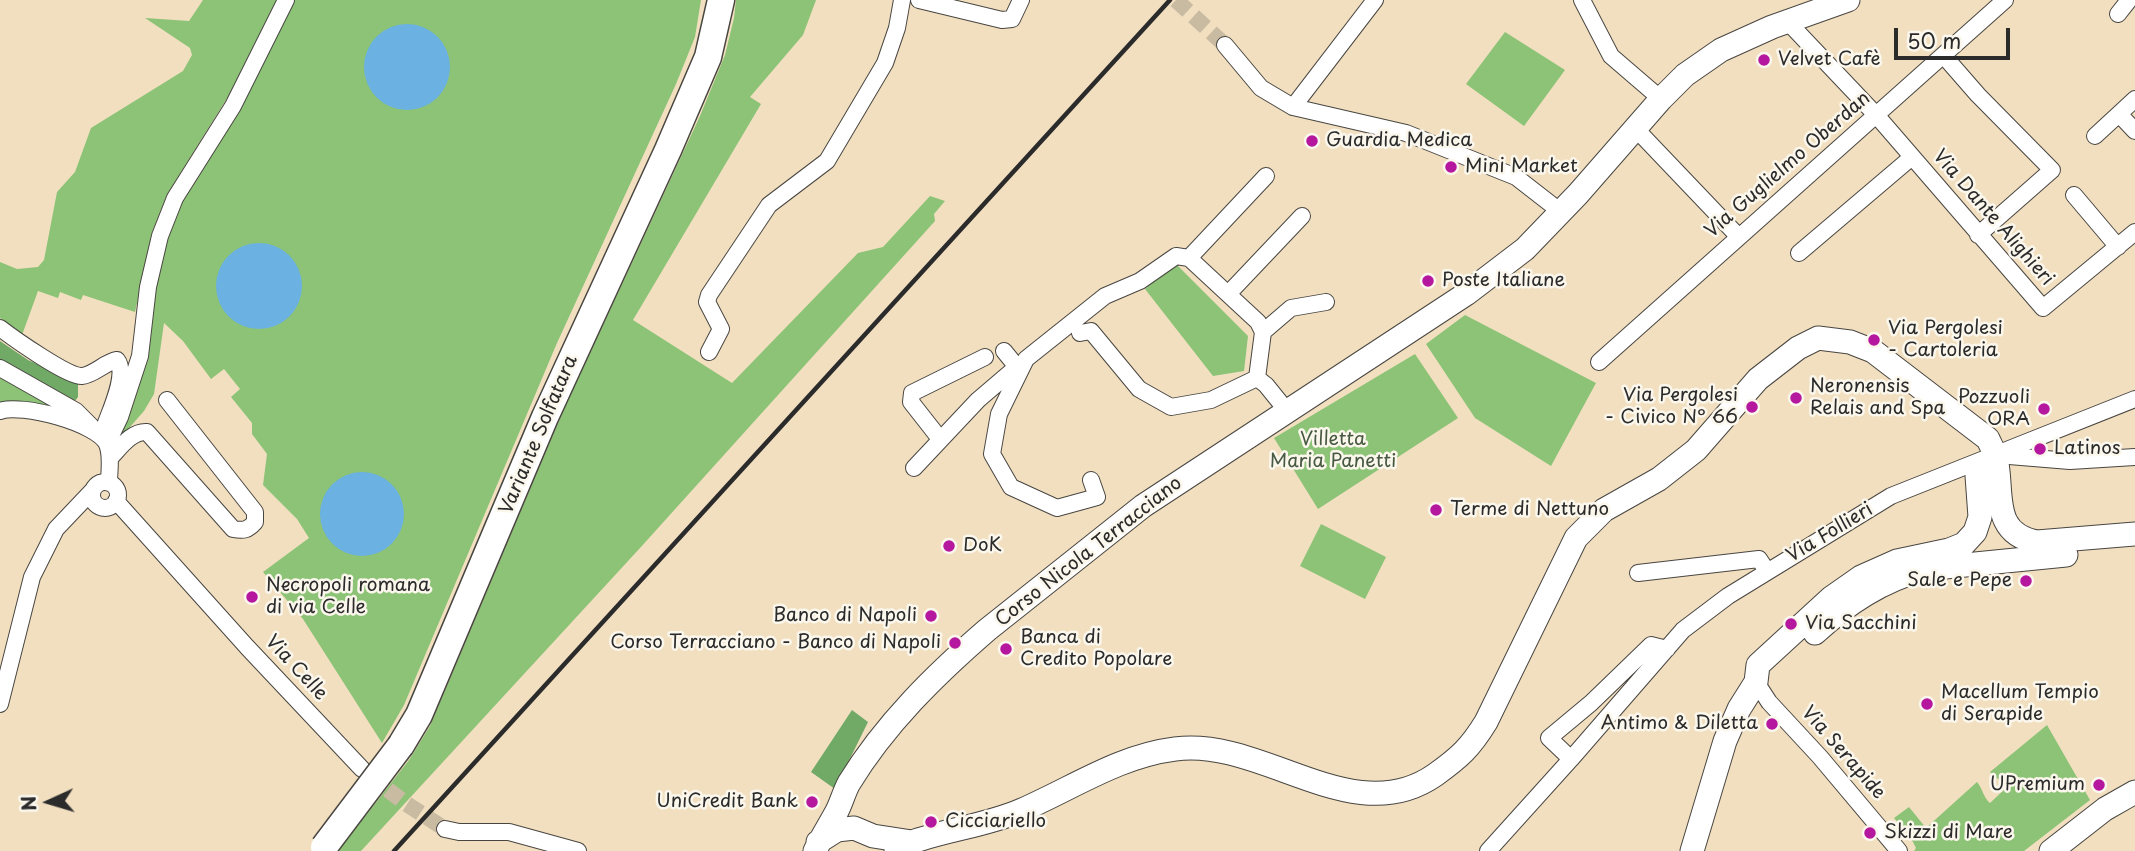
<!DOCTYPE html>
<html>
<head>
<meta charset="utf-8">
<style>
	body { margin:0 }
	#map { position:relative; width:2135px; height:851px; overflow:hidden; background:#f1dfc0; font-family:"Playpen Sans",sans-serif }
	canvas { display:block }
	.north { position:absolute; left:14px; top:767px; width:70px; height:70px; -webkit-text-stroke:5px #fbf7ec; paint-order:stroke; rotate:266deg; font-size:19px; font-weight:700; line-height:28px; text-align:center; color:#2b2b2b }
	.north::after { content:''; display:block; margin:auto; width:24px; height:32px; background:#2b2b2b; clip-path:polygon(50% 0,100% 100%,50% 72%,0 100%) }
	.scale { position:absolute; left:1894px; top:28px; width:116px; height:32px; box-sizing:border-box; border:4px solid #2b2b2b; border-top:0; padding-left:9px; font-size:21px; line-height:24px; white-space:nowrap; color:#2b2b2b; -webkit-text-stroke:5px #fbf7ec; paint-order:stroke }
</style>
</head>
<body>
<div id="map">
<canvas width="2135" height="851"></canvas>
<div class="north">N</div>
<div class="scale">50 m</div>
</div>
<script>
const c = document.querySelector('canvas').getContext('2d');
c.lineJoin = 'round';
function fillPath(path, color) {
  c.fillStyle = color;
  c.fill(path, 'evenodd');
}
function stroke(path, color, width, dash) {
  c.strokeStyle = color;
  c.lineWidth = width;
  c.lineCap = dash ? 'butt' : 'round';
  c.setLineDash(dash || []);
  c.stroke(path);
}
function drawText(font, color, halo, rows, align = 'center') {
  c.font = font + ' "Playpen Sans",sans-serif';
  c.lineWidth = 5;
  c.setLineDash([]);
  c.textBaseline = 'middle';
  c.strokeStyle = halo;
  c.fillStyle = color;
  for (const [text, x, y, turn = 0] of rows) {
    c.save();
    c.translate(x, y);
    c.rotate((+turn || 0) * Math.PI / 180);
    c.textAlign = isNaN(turn) ? turn : align;
    if (halo) c.strokeText(text, 0, 0);
    c.fillText(text, 0, 0);
    c.restore();
  }
}
const green = new Path2D(`
	M203,0H279L234,87L168,193L152,232L135,312L83,295L81,300L60,292L58,298L38,291L22,335L0,318V262L17,269L38,267L44,260L57,192L75,172L91,128L183,71L192,55L190,48L145,18L189,21Z
	M291,0H701L695,37L676,84L557,343L404,705L382,743L303,619L263,572L309,538L297,519L263,485L267,454L252,434V423L231,397L240,389L224,369L211,379L183,341L164,323L154,394L144,411L115,444L157,267L179,201Z
	M736,0H816L803,35L750,97L761,104L633,320L732,383L858,253L883,247L930,196L945,201L934,214L935,221L640,548L361,851H338L409,760L430,726L564,409L700,116L725,55L734,18Z
	M1505,32L1565,70L1524,126L1466,84Z
	M1175,263L1248,336L1244,371L1213,376L1145,289Z
	M1465,315L1596,383L1551,466L1475,418L1426,344Z
	M1415,354L1458,418L1318,509L1274,438Z
	M0,372L79,419L0,402Z
	M1321,524L1386,557L1365,599L1300,566Z
	M2047,725L2090,800L2024,851H1914L1916,848L1910,836L1894,818L1909,807L1926,828L1977,782C1983,789 1983,797 1990,803L2007,787C2002,780 1995,778 1990,772Z`);
const forest = new Path2D(`
	M0,341L28,360L78,382V397L75,401H70L0,360Z
	M852,710L868,722L835,789L811,772Z`);
const water = new Path2D(`
	M364 67a43 43 0 1 1 86 0a43 43 0 1 1-86 0Z
	M216 286a43 43 0 1 1 86 0a43 43 0 1 1-86 0Z
	M320 514a42 42 0 1 1 84 0a42 42 0 1 1-84 0Z`);
const streetTunnel = new Path2D(`
	M1176,0L1225,45
	M369,775L405,803L445,829`);
const street = new Path2D(`
	M919,0L1002,20L1012,19L1021,0
	M1582,0L1611,56L1661,99
	M2118,14L2129,0
	M1787,21L1877,116L2043,308L2135,232
	M1225,45L1261,88L1293,107L1406,133L1516,177L1561,212
	M1944,56L1978,95L2052,170L1978,235
	M1293,107L1375,0
	M2119,114L2135,131
	M1635,128L1738,236
	M2095,136L2135,99
	M2074,195L2118,247
	M1799,253L1912,157
	M1189,258L1266,176
	M1229,293L1302,216
	M0,328C13,338 68,377 82,376C94,375 105,362 117,360C128,374 110,411 104,428
	M1263,332L1291,308L1326,302
	M1080,333L1091,331L1139,389L1171,407L1211,400L1257,378L1266,385L1287,411
	M1004,351L1017,367
	M709,352L721,329L707,302L709,295L769,205L827,161L885,63L897,28L902,0
	M1599,362L2005,0
	M0,368L76,411L91,426
	M0,411C21,403 97,423 107,444C112,456 109,471 109,483
	M940,439L911,402L912,393L985,357
	M107,444L120,417L140,356L148,287L160,236L175,198L233,106L286,0
	M1997,455L2070,461L2135,457
	M110,458C120,448 131,431 147,432L233,529C244,531 248,530 255,522V512L167,400
	M914,468L978,400L1019,365
	M1091,480L1097,497L1057,508L1011,487L992,454L999,414L1026,359L1105,296L1140,281L1176,256L1189,258L1258,322L1263,332L1257,378
	M92 495a13 13 0 1 1 26 0a13 13 0 1 1-26 0Z
	M116,501L247,647L362,769
	M1638,573L1759,559L1767,571
	M1667,649L1651,645L1591,703L1549,738L1571,759L1683,630L1728,596L1891,496L2135,399
	M1756,682L1769,702L1820,757L1899,851
	M0,704L32,577L56,529L93,490
	M445,829L459,832H509L578,851
	M1488,851L1571,759`);
const secondary = new Path2D(`
	M1815,633C1848,603 1881,581 1925,569L2066,555
	M818,842L837,830L854,828L873,836L912,842
	M815,851C821,838 829,826 836,813C841,804 844,792 849,783C885,724 935,675 987,630L1143,506L1466,294L1525,249L1578,194L1661,99L1685,75L1721,50L1772,27L1848,0
	M896,851C903,848 908,843 915,841C950,829 988,825 1022,810C1073,788 1119,756 1175,749C1263,737 1353,832 1435,775C1460,757 1470,748 1486,722L1576,538L1604,510L1659,479L1696,450L1758,379L1798,348L1818,338L1850,342L1873,351L1988,439C1990,444 1993,449 1995,454C2005,488 1988,533 2037,542L2135,534
	M1692,851L1725,741L1739,709L1756,682L1758,665L1831,598L1861,577L1897,561L1949,550L1964,544L1975,532L1980,517L1977,476L1983,467L1995,455
	M2051,851L2105,809L2135,792`);
const primary = new Path2D(`
	M401,745L419,715L545,417L668,150L708,57L721,0`);
const rail = new Path2D(`
	M394,851L1170,0`);
const primaryBridge = new Path2D(`
	M324,847L401,745`);
const markers = [
	[1764,60,7,"#b5179e"],
	[1312,141,7,"#b5179e"],
	[1451,167,7,"#b5179e"],
	[1428,281,7,"#b5179e"],
	[1874,340,7,"#b5179e"],
	[1796,398,7,"#b5179e"],
	[1752,407,7,"#b5179e"],
	[2044,409,7,"#b5179e"],
	[2040,449,7,"#b5179e"],
	[1436,510,7,"#b5179e"],
	[949,546,7,"#b5179e"],
	[2026,581,7,"#b5179e"],
	[252,597,7,"#b5179e"],
	[931,616,7,"#b5179e"],
	[1791,624,7,"#b5179e"],
	[955,643,7,"#b5179e"],
	[1006,649,7,"#b5179e"],
	[1927,704,7,"#b5179e"],
	[1772,724,7,"#b5179e"],
	[2099,785,7,"#b5179e"],
	[812,802,7,"#b5179e"],
	[931,822,7,"#b5179e"],
	[1870,833,7,"#b5179e"]
];
const poiNames = [
	["Velvet Cafè",1778,60],
	["Guardia Medica",1326,141],
	["Mini Market",1465,167],
	["Poste Italiane",1442,281],
	["Via Pergolesi",1888,329],
	["- Cartoleria",1888,351],
	["Neronensis",1810,387],
	["Relais and Spa",1810,409],
	["Via Pergolesi",1738,396,"right"],
	["- Civico N° 66",1738,418,"right"],
	["Pozzuoli",2030,398,"right"],
	["ORA",2030,420,"right"],
	["Latinos",2054,449],
	["Terme di Nettuno",1450,510],
	["DoK",963,546],
	["Sale e Pepe",2012,581,"right"],
	["Necropoli romana",266,586],
	["di via Celle",266,608],
	["Banco di Napoli",917,616,"right"],
	["Via Sacchini",1805,624],
	["Banca di",1020,638],
	["Credito Popolare",1020,660],
	["Corso Terracciano - Banco di Napoli",941,643,"right"],
	["Macellum Tempio",1941,693],
	["di Serapide",1941,715],
	["Antimo & Diletta",1758,724,"right"],
	["UPremium",2085,785,"right"],
	["UniCredit Bank",798,802,"right"],
	["Cicciariello",945,822],
	["Skizzi di Mare",1884,833]
];
const streetNames = [
	["Via Guglielmo Oberdan",1788,165,-41],
	["Via Dante Alighieri",1993,218,49],
	["Variante Solfatara",539,435,-67],
	["Via Follieri",1830,533,-31],
	["Corso Nicola Terracciano",1089,552,-38],
	["Via Celle",296,668,47],
	["Via Serapide",1843,753,49]
];
const parkNames = [
	["Villetta",1333,440],
	["Maria Panetti",1333,462]
];
fillPath(green, '#8cc376');
fillPath(forest, '#71a967');
fillPath(water, '#6bb1e1');
stroke(streetTunnel, '#c9bba2', 16, [16, 8]);
stroke(street, '#494641', 18);
stroke(secondary, '#494641', 25);
stroke(primary, '#494641', 29);
stroke(street, '#fff', 16);
stroke(secondary, '#fff', 23);
stroke(primary, '#fff', 26);
stroke(rail, '#2b2b2b', 4.5);
stroke(primaryBridge, '#494641', 29, []);
stroke(primaryBridge, '#fff', 26);
for (const [x, y, r, color] of markers) {
  const dot = new Path2D();
  dot.arc(x, y, r, 0, 2 * Math.PI);
  c.fillStyle = color;
  c.fill(dot);
  stroke(dot, '#fbf7ec', 2.5);
}
drawText('19px', '#2b2b2b', '#fbf7ec', poiNames, 'left');
drawText('19px', '#2b2b2b', '#fbf7ec', streetNames);
drawText('19px', '#485942', '#fbf7ec', parkNames);
</script>
</body>
</html>
